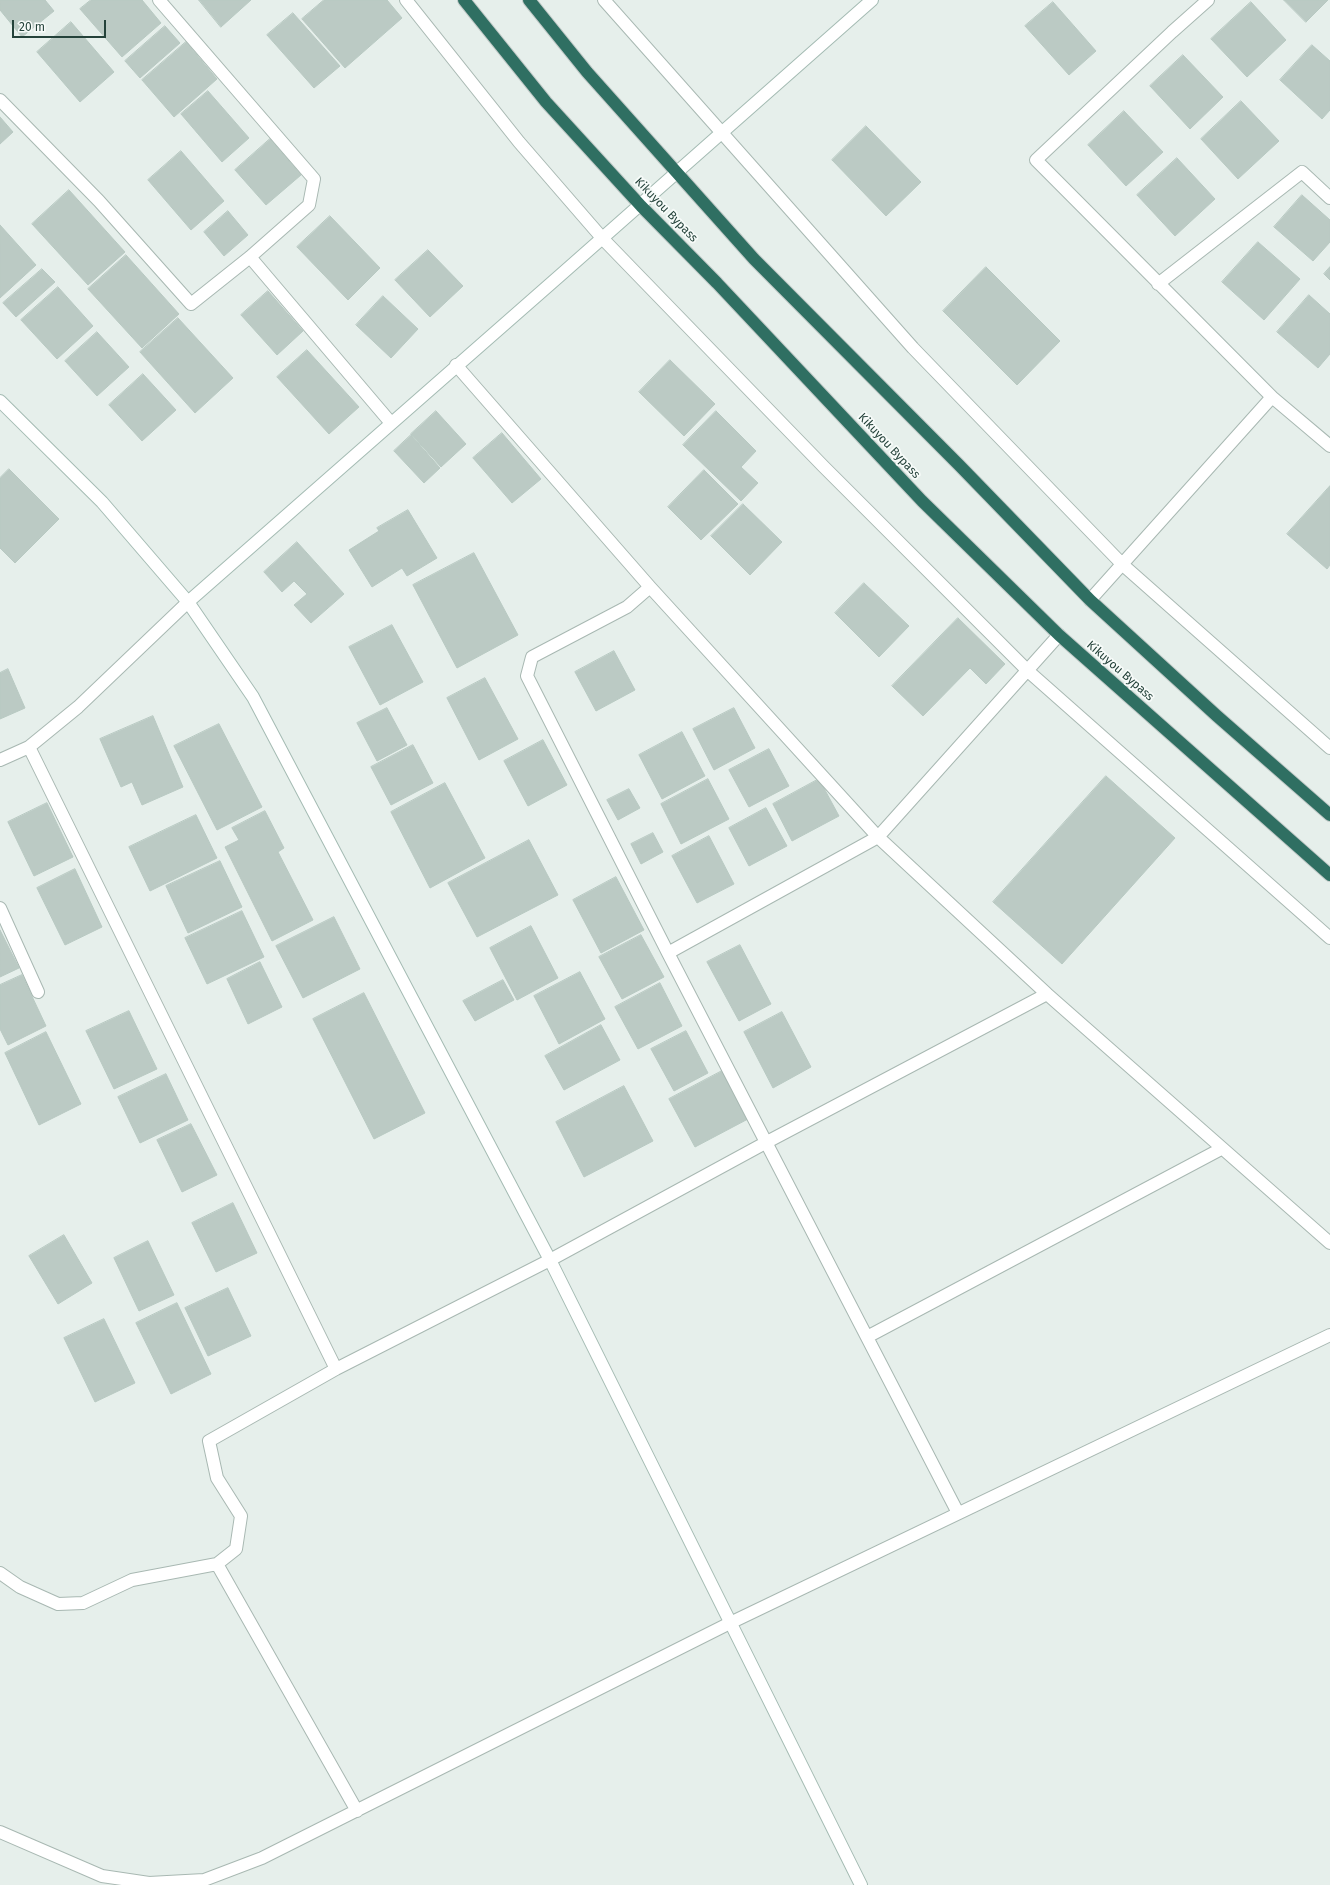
<!DOCTYPE html>
<html>
<head>
<meta charset="utf-8">
<style>
	body { margin:0 }
	#map { position:relative; width:1330px; height:1885px; overflow:hidden; background:#e6efeb; font-family:"Fira Sans",sans-serif }
	canvas { display:block }
	.scale { position:absolute; left:12px; top:20px; width:94px; height:18px; box-sizing:border-box; border:2px solid #24423a; border-top:0; padding-left:5px; font-size:12px; line-height:14px; white-space:nowrap; color:#24423a; -webkit-text-stroke:3px #f7fbf9; paint-order:stroke }
</style>
</head>
<body>
<div id="map">
<canvas width="1330" height="1885"></canvas>
<div class="scale">20 m</div>
</div>
<script>
const c = document.querySelector('canvas').getContext('2d');
c.lineJoin = 'round';
function fillPath(path, color) {
  c.fillStyle = color;
  c.fill(path, 'evenodd');
}
function stroke(path, color, width, dash) {
  c.strokeStyle = color;
  c.lineWidth = width;
  c.lineCap = dash ? 'butt' : 'round';
  c.setLineDash(dash || []);
  c.stroke(path);
}
function drawText(font, color, halo, rows, align = 'center') {
  c.font = font + ' "Fira Sans",sans-serif';
  c.lineWidth = 3.5;
  c.setLineDash([]);
  c.textBaseline = 'middle';
  c.strokeStyle = halo;
  c.fillStyle = color;
  for (const [text, x, y, turn = 0] of rows) {
    c.save();
    c.translate(x, y);
    c.rotate((+turn || 0) * Math.PI / 180);
    c.textAlign = isNaN(turn) ? turn : align;
    if (halo) c.strokeText(text, 0, 0);
    c.fillText(text, 0, 0);
    c.restore();
  }
}
const building = new Path2D(`
	M0,0H45L54,11L22,37L0,10Z
	M91,0H142L161,23L122,57L80,9Z
	M199,0H251L221,27Z
	M324,0H387L402,18L345,68L302,19Z
	M1284,0H1328L1306,22Z
	M1053,2L1096,51L1069,75L1025,26Z
	M1251,2L1286,40L1247,77L1211,39Z
	M293,13L340,66L314,88L267,35Z
	M71,22L114,72L80,102L37,52Z
	M165,26L180,43L140,78L125,61Z
	M186,42L217,79L174,117L142,80Z
	M1312,45L1330,61V110L1322,119L1280,80Z
	M1183,55L1223,97L1190,129L1150,86Z
	M208,91L249,138L222,162L181,114Z
	M1241,101L1279,141L1238,179L1201,139Z
	M1124,111L1163,152L1126,186L1088,145Z
	M0,117L13,132L0,144Z
	M866,126L921,182L886,216L832,160Z
	M270,139L301,175L266,205L235,170Z
	M181,151L224,201L191,230L148,180Z
	M1177,158L1215,199L1175,236L1137,195Z
	M69,190L125,252L88,285L32,224Z
	M1302,195L1330,220V242L1313,261L1274,227Z
	M228,211L248,235L224,256L204,232Z
	M330,216L380,268L348,300L297,247Z
	M0,225L36,265L0,298Z
	M1258,242L1300,279L1264,320L1222,282Z
	M428,250L463,286L430,317L395,280Z
	M126,255L179,314L142,348L88,289Z
	M986,267L1060,341L1017,385L943,311Z
	M1330,267V280L1324,274Z
	M42,269L55,282L16,317L3,303Z
	M58,287L93,326L57,359L21,320Z
	M268,291L303,331L277,355L241,315Z
	M1309,295L1330,314V354L1318,368L1277,332Z
	M383,296L418,329L391,358L356,325Z
	M178,318L233,378L195,413L140,352Z
	M97,332L129,367L97,396L65,361Z
	M307,350L359,407L329,434L277,377Z
	M670,360L715,404L684,436L639,392Z
	M143,374L176,410L142,441L109,405Z
	M436,411L466,444L441,467L411,434Z
	M716,411L756,451L741,467L758,483L741,501L683,445Z
	M502,433L541,479L512,503L473,458Z
	M411,435L440,468L424,483L394,451Z
	M9,469L59,519L15,563L0,548V478Z
	M704,470L738,504L701,540L668,507Z
	M1330,486V565L1327,569L1287,534Z
	M743,504L782,542L750,575L711,536Z
	M408,510L437,558L407,576L402,568L372,587L349,550L379,531L377,528Z
	M297,542L344,594L311,623L294,605L307,594L294,581L282,592L264,572Z
	M474,553L518,635L457,668L413,585Z
	M864,583L909,626L879,657L835,613Z
	M958,618L1005,664L986,684L970,668L923,716L892,686Z
	M392,625L423,682L380,705L349,647Z
	M614,651L635,690L596,711L575,672Z
	M8,669L25,708L0,719V673Z
	M485,678L518,739L479,760L447,698Z
	M387,708L407,745L377,761L357,723Z
	M734,708L755,748L714,770L693,729Z
	M153,716L183,787L142,805L132,782L121,787L100,739Z
	M219,724L262,807L217,830L174,746Z
	M682,732L705,776L662,799L639,755Z
	M543,740L567,785L528,806L504,761Z
	M413,745L433,783L391,805L371,767Z
	M769,749L789,786L749,807L729,770Z
	M1106,776L1175,838L1062,964L993,902Z
	M708,779L729,819L681,844L661,804Z
	M819,779L839,816L792,841L773,804Z
	M445,783L485,858L430,888L391,812Z
	M629,789L640,808L618,820L607,800Z
	M47,803L73,857L34,876L8,822Z
	M766,808L787,846L749,866L729,828Z
	M265,811L284,848L278,852L313,920L272,941L225,847L239,840L232,828Z
	M196,815L217,858L150,891L129,847Z
	M653,833L663,852L641,864L631,844Z
	M709,836L734,884L697,903L672,856Z
	M529,840L558,895L477,937L448,883Z
	M220,861L242,907L188,933L166,886Z
	M75,869L102,927L65,945L37,888Z
	M616,877L644,930L601,953L573,900Z
	M242,911L264,957L207,984L185,938Z
	M334,917L360,969L303,998L276,946Z
	M531,926L558,978L517,1000L490,948Z
	M0,930L19,968L0,977Z
	M641,935L664,977L622,999L599,957Z
	M740,945L771,1004L739,1021L707,962Z
	M260,962L282,1007L248,1024L227,979Z
	M580,972L605,1019L559,1044L534,996Z
	M22,975L46,1026L8,1045L0,1029V985Z
	M503,980L514,1000L475,1021L463,1001Z
	M660,983L682,1026L638,1049L615,1007Z
	M364,993L425,1113L374,1139L313,1019Z
	M129,1011L157,1069L114,1089L86,1031Z
	M782,1012L811,1067L773,1088L744,1032Z
	M601,1025L620,1060L564,1090L545,1056Z
	M686,1031L708,1073L674,1091L651,1049Z
	M46,1032L81,1104L39,1125L5,1053Z
	M722,1071L748,1119L695,1147L669,1099Z
	M166,1074L188,1120L140,1143L118,1097Z
	M624,1086L653,1141L584,1177L556,1122Z
	M191,1124L217,1175L182,1192L157,1140Z
	M233,1203L257,1253L216,1272L192,1223Z
	M64,1235L92,1283L58,1304L29,1256Z
	M148,1241L174,1295L139,1311L114,1258Z
	M228,1288L251,1336L208,1356L185,1308Z
	M177,1303L211,1374L171,1394L136,1323Z
	M104,1319L135,1383L95,1402L64,1338Z`);
const street = new Path2D(`
	M406,0L519,142L603,239L823,466L1028,671L1330,938
	M604,0L913,348L1123,565L1330,748
	M1208,0L1172,32L1036,160L1272,397L1330,446
	M0,100L99,201L191,304L250,257L309,205L314,179L159,0
	M250,257L391,423
	M1158,284L1302,172L1330,198
	M456,365L650,587L878,837L1047,994L1330,1243
	M650,587L627,607L532,657L527,676L668,953L958,1513
	M1090,600L1272,397
	M29,747L336,1369
	M0,760L29,747L78,707L188,602
	M0,908L38,992
	M668,953L878,837L1059,635
	M867,1337L1221,1149
	M217,1564L357,1811
	M0,1573L20,1587L58,1604L83,1603L132,1580L217,1564L236,1549L241,1516L217,1478L209,1441L336,1369L550,1260L767,1142L1047,994
	M0,1832L102,1876L149,1883L204,1880L262,1858L730,1623L1330,1335`);
const secondary = new Path2D(`
	M0,401L102,502L188,602L253,697L550,1260L861,1885
	M188,602C416,401 645,202 872,0`);
const highway = new Path2D(`
	M464,0L546,102L641,206L717,283L922,501L1059,635L1330,875
	M529,0L587,72L754,259L960,466L1090,600L1217,716L1330,815`);
const streetNames = [
	["Kikuyou Bypass",666,210,46],
	["Kikuyou Bypass",889,446,47],
	["Kikuyou Bypass",1120,671,41]
];
fillPath(building, '#bbcac4');
stroke(building, '#b8c9c2', 1);
stroke(street, '#a8b8b2', 14);
stroke(secondary, '#a4bbb3', 14);
stroke(highway, '#c2cac8', 14);
stroke(street, '#fff', 12);
stroke(secondary, '#fff', 12);
stroke(highway, '#2f6f62', 12);
drawText('12px', '#24423a', '#f7fbf9', streetNames);
</script>
</body>
</html>
